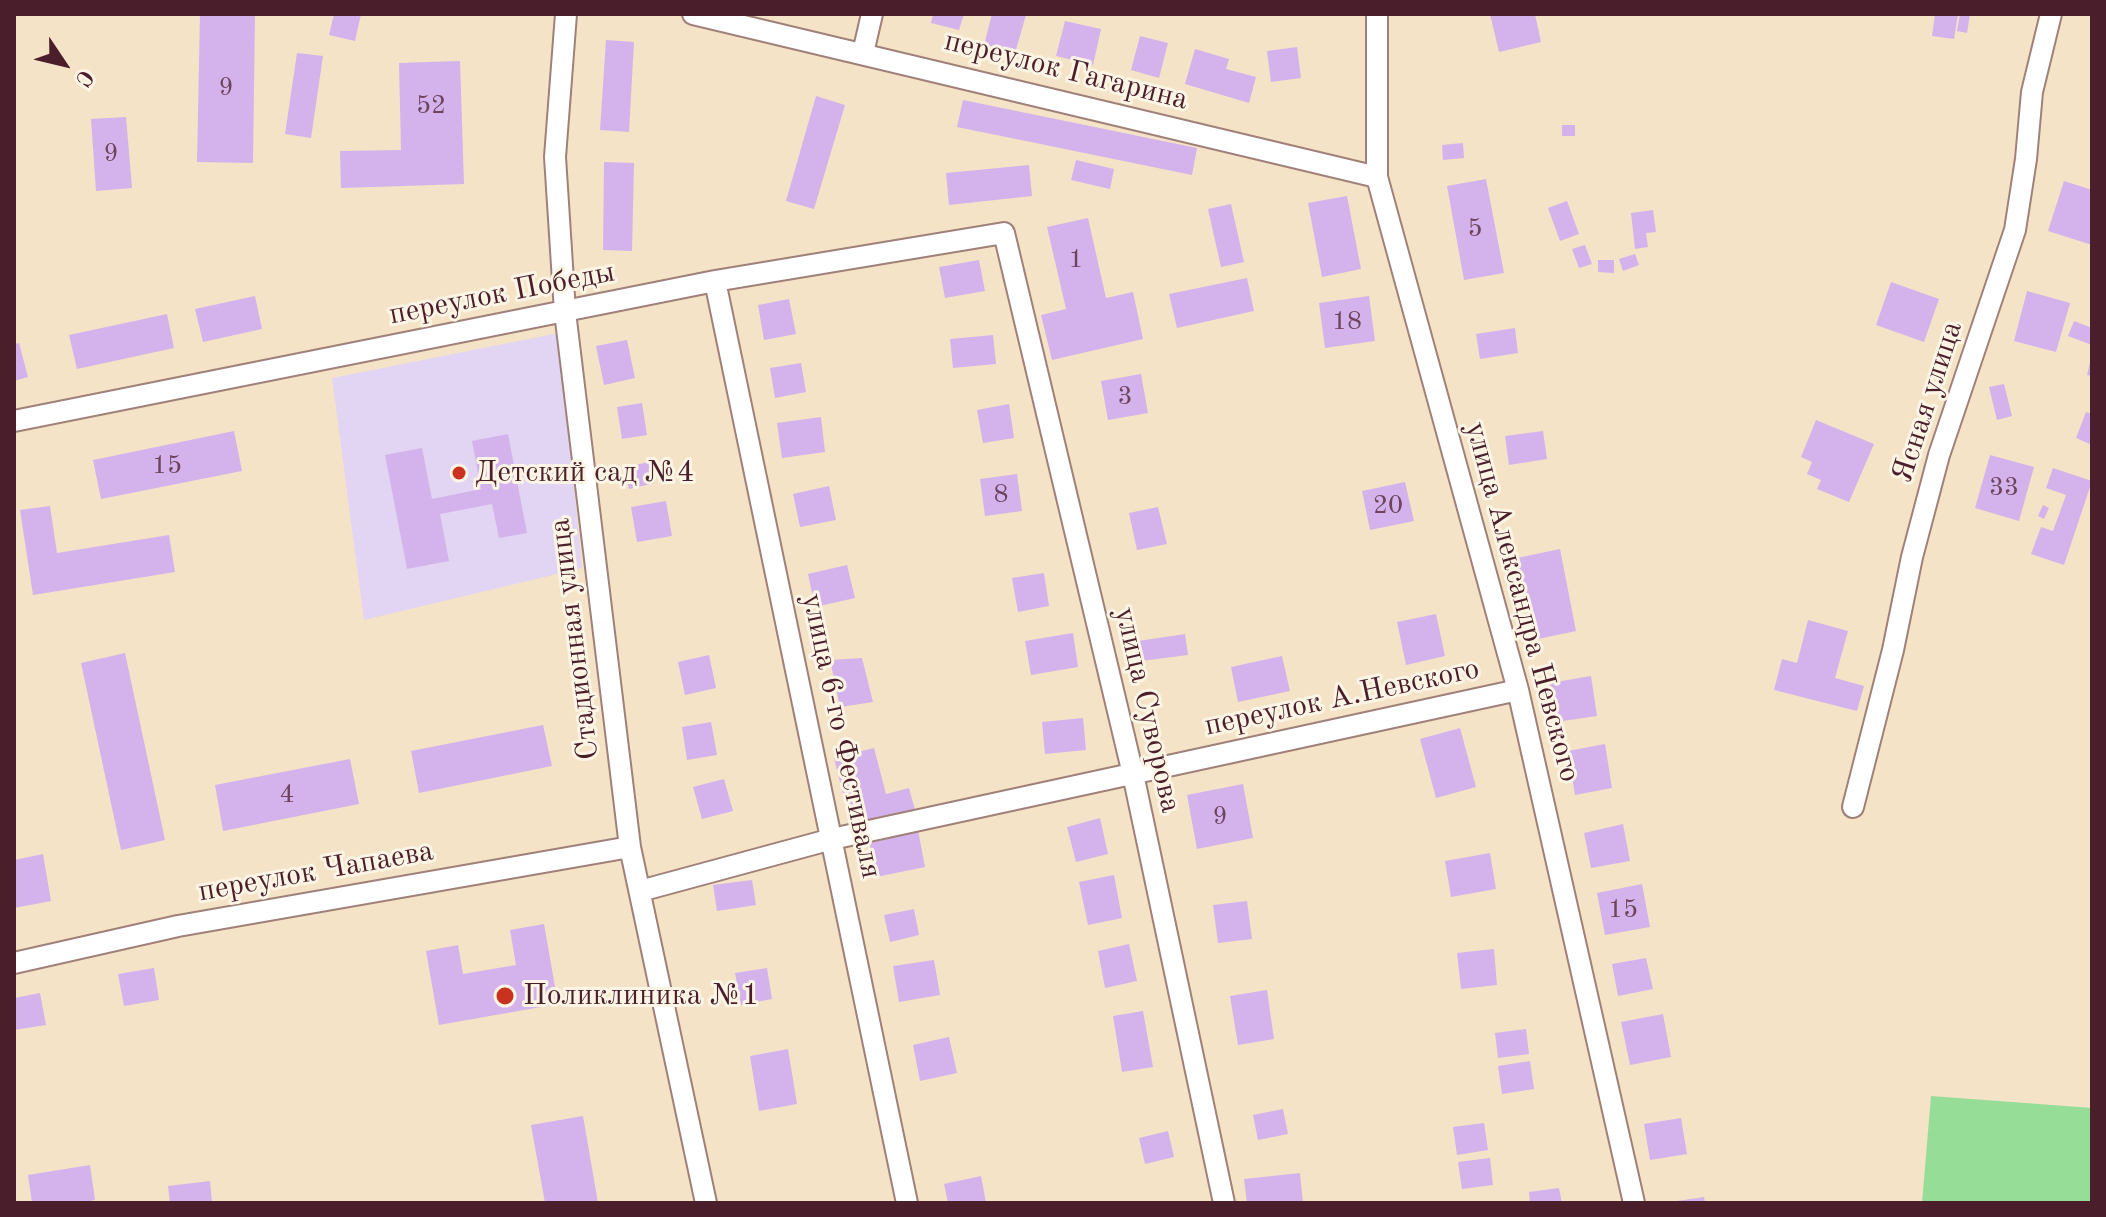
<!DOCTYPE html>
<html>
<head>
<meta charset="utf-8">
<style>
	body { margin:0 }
	#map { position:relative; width:2106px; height:1217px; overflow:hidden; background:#f4e3c7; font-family:"Old Standard TT",serif }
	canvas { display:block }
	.frame { position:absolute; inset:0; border:16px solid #4a1f2b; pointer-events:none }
	.north { position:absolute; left:24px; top:24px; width:80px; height:80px; -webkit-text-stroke:6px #fcf5e5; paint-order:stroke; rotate:125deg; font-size:22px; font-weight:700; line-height:32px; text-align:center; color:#4a1f2b }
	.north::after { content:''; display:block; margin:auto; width:28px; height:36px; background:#4a1f2b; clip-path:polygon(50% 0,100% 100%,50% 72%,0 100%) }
</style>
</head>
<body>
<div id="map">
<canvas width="2106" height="1217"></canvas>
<div class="frame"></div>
<div class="north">С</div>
</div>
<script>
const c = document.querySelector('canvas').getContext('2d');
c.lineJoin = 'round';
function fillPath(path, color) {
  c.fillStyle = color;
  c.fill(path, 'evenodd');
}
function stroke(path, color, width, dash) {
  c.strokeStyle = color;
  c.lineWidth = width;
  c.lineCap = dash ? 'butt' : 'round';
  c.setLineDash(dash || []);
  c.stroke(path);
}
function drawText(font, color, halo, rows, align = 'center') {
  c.font = font + ' "Old Standard TT",serif';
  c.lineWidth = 6;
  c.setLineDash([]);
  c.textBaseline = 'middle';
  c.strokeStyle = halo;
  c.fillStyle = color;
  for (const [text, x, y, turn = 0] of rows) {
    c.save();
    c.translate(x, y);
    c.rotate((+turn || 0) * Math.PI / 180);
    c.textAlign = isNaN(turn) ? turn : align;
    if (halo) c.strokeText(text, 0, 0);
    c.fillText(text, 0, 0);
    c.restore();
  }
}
const built = new Path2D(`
	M559,333L582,568L364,620L332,378Z`);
const green = new Path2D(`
	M1931,1096L2092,1108V1203H1922Z`);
const building = new Path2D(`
	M200,14H255L253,163L197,162Z
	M334,14H361L355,41L329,35Z
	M933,14H964L959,30L931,23Z
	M992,14L1026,15L1015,53L984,45Z
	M1490,14H1535L1541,42L1499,52Z
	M1935,14H1958L1954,39L1932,36Z
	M1960,14H1970L1967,33L1957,31Z
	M1065,21L1101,29L1093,65L1056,56Z
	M1140,36L1168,43L1159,78L1131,70Z
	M606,40L634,42L629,132L600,130Z
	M1297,47L1301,78L1271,82L1267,51Z
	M1195,49L1229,59L1226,69L1256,77L1249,103L1185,84Z
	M297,53L323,56L311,138L285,134Z
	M460,61L464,184L341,188L340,151L401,150L399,63Z
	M816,96L845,105L814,209L786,201Z
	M963,100L1197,148L1192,175L957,127Z
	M126,117L132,188L96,191L91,119Z
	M1562,125H1575V136H1562Z
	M1463,143L1464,158L1443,160L1442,145Z
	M1076,160L1114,169L1110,189L1071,180Z
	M604,162L634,163L632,251L603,250Z
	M1029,165L1032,196L949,205L946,173Z
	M1486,179L1504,273L1464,280L1447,186Z
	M2064,181L2092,190V245L2048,231Z
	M1347,196L1361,269L1322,277L1308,203Z
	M1567,201L1579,234L1560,241L1548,208Z
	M1231,204L1244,262L1221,267L1208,209Z
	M1653,210L1656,232L1646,233L1648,247L1635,249L1631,213Z
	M1088,218L1106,298L1133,292L1143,339L1052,360L1041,315L1066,309L1047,227Z
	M1585,245L1592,264L1579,268L1572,249Z
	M1635,254L1639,265L1623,271L1619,259Z
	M979,260L985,291L945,298L939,267Z
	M1598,260H1614V273L1598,272Z
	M1247,278L1254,311L1177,328L1169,294Z
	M1891,282L1939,299L1924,342L1876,325Z
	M2027,291L2070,303L2056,352L2014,341Z
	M255,296L262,329L203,342L195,309Z
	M1369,296L1375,341L1325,348L1319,303Z
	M789,299L796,334L764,340L758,305Z
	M167,314L174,348L77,369L69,335Z
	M2074,321L2092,328V345L2068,336Z
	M1515,328L1518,353L1480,359L1476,334Z
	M993,335L996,364L953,368L950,339Z
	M627,340L635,378L604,385L596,346Z
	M19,343L28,377L14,381V344Z
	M2091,358H2092V376L2087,375Z
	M801,363L806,392L775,398L770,368Z
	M1141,374L1148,413L1108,420L1101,381Z
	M2004,384L2012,416L1997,420L1989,387Z
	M642,403L647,435L622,439L617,407Z
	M1009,404L1014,438L983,443L977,410Z
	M2086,412L2092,414V445L2076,438Z
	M821,417L825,452L782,458L777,423Z
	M1816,420L1874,444L1849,502L1817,489L1821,480L1807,474L1812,462L1801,457Z
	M234,431L242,471L101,499L93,460Z
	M1543,431L1547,459L1509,465L1505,436Z
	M508,434L527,533L499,538L492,504L440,514L449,561L407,569L385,455L422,448L432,499L481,489L472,441Z
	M1990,455L2034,467L2019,521L1975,508Z
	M650,462L655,483L629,489L624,467Z
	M2053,468L2092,481L2064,565L2031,554L2041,527L2053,531L2066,495L2046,488Z
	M1017,474L1022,511L985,516L980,479Z
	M1405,482L1414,521L1370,530L1362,491Z
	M829,486L836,520L800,527L793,494Z
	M666,501L672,536L637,542L631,507Z
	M2043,505L2049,508L2044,519L2038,516Z
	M50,506L57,553L169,535L175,572L33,595L20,510Z
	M1158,507L1167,544L1137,550L1129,513Z
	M1560,549L1576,631L1533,640L1517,558Z
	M847,565L855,598L815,607L808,574Z
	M1044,573L1049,606L1018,612L1012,578Z
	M1436,614L1445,656L1406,665L1397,622Z
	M1808,620L1848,631L1835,678L1864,686L1857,711L1774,690L1782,659L1797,663Z
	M1073,633L1078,667L1031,675L1025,641Z
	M1185,634L1188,655L1141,661L1138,641Z
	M125,653L165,840L121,850L81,663Z
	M709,655L716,688L685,695L678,662Z
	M1282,656L1290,691L1238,702L1231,667Z
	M862,658L873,702L840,707L830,660Z
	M1591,676L1597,716L1556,722L1550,683Z
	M1083,718L1086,750L1045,754L1042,722Z
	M711,722L717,755L687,760L682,727Z
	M543,725L552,766L419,793L411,751Z
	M1460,728L1476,787L1436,798L1420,739Z
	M1605,744L1612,788L1575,795L1568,751Z
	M874,748L886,794L909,788L915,810L851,826L834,758Z
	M350,759L359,804L223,831L215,785Z
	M724,779L733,811L702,819L693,787Z
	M1243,784L1253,838L1197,849L1187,795Z
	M1100,818L1108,854L1076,862L1067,827Z
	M1623,824L1630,861L1591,868L1584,833Z
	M918,830L925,867L876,877L869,840Z
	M1490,853L1496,889L1451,897L1445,861Z
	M43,854L51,901L14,908V860Z
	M1114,875L1122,918L1088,925L1079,882Z
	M752,880L756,905L717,911L713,885Z
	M1642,884L1650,927L1605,935L1597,893Z
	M1247,901L1252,939L1218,943L1213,905Z
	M914,909L919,935L890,942L884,915Z
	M544,924L558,1004L439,1025L426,951L458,945L463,974L516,965L510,930Z
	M1129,944L1137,981L1105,988L1098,951Z
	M1494,949L1497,985L1461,989L1457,953Z
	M1646,958L1653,989L1618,996L1612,964Z
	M934,960L940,995L899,1002L893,966Z
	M154,968L159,1000L124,1006L118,974Z
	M767,968L772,999L741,1005L735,973Z
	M1267,990L1274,1039L1238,1045L1230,996Z
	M40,993L46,1025L14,1030V998Z
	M1143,1011L1153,1067L1122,1072L1113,1016Z
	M1663,1014L1671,1057L1630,1065L1621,1022Z
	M1526,1029L1529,1054L1498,1058L1495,1033Z
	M949,1037L957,1073L920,1081L913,1045Z
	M788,1049L797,1104L759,1111L750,1056Z
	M1530,1061L1534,1089L1502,1094L1498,1066Z
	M1283,1109L1288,1134L1258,1140L1253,1115Z
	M583,1116L598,1203H545L531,1125Z
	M1681,1118L1687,1154L1650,1160L1644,1124Z
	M1484,1123L1488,1150L1457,1155L1453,1127Z
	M1168,1131L1174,1157L1145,1164L1139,1138Z
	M1490,1158L1493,1185L1462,1189L1458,1162Z
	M90,1165L95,1200L79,1203H32L28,1175Z
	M1300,1173L1303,1203H1247L1244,1179Z
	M981,1176L986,1203H948L944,1184Z
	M210,1181L212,1203H170L168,1186Z
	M1559,1188L1562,1203H1530L1529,1192Z
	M1704,1197L1705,1203H1677V1201Z`);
const minor = new Path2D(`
	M566,14L555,157L565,312L630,847L706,1203
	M693,14L1377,177
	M1377,14V177L1518,690L1634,1203
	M863,53L872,14
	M715,281L907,1203
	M14,421L715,281L1004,233L1133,774L1224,1203
	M1853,807L1893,650L1912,557L1939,455L2015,230L2026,159L2032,92L2051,14
	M640,891L832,839L1518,690
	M14,963L178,926L630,847`);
const markers = [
	[459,473,8,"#c8321e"],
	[505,996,10,"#c8321e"]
];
const numberNames = [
	["9",226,88],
	["52",431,106],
	["9",111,154],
	["5",1475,229],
	["1",1076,260],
	["18",1347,322],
	["3",1125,397],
	["15",167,466],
	["33",2004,488],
	["8",1001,495],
	["20",1388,506],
	["4",287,795],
	["9",1220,817],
	["15",1623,910]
];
const streetNames = [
	["переулок Гагарина",1066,71,14],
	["переулок Победы",502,294,-11],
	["Ясная улица",1928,402,-72],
	["улица Александра Невского",1522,602,75],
	["Стадионная улица",575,639,-97],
	["переулок А.Невского",1342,698,-12],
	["улица Суворова",1147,710,77],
	["улица 6-го Фестиваля",841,736,78],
	["переулок Чапаева",316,872,-10]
];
const poiNames = [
	["Детский сад №4",475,473],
	["Поликлиника №1",523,996]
];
fillPath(built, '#e2d4f3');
fillPath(green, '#96dd97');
fillPath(building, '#d4b3ec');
stroke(minor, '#9f8179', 24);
stroke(minor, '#fff', 20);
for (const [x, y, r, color] of markers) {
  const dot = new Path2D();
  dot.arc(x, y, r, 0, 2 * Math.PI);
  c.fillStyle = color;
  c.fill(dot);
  stroke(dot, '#fcf5e5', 3);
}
drawText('26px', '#6c445b', null, numberNames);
drawText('30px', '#4a1f2b', '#fcf5e5', streetNames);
drawText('30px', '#4a1f2b', '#fcf5e5', poiNames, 'left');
</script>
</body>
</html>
